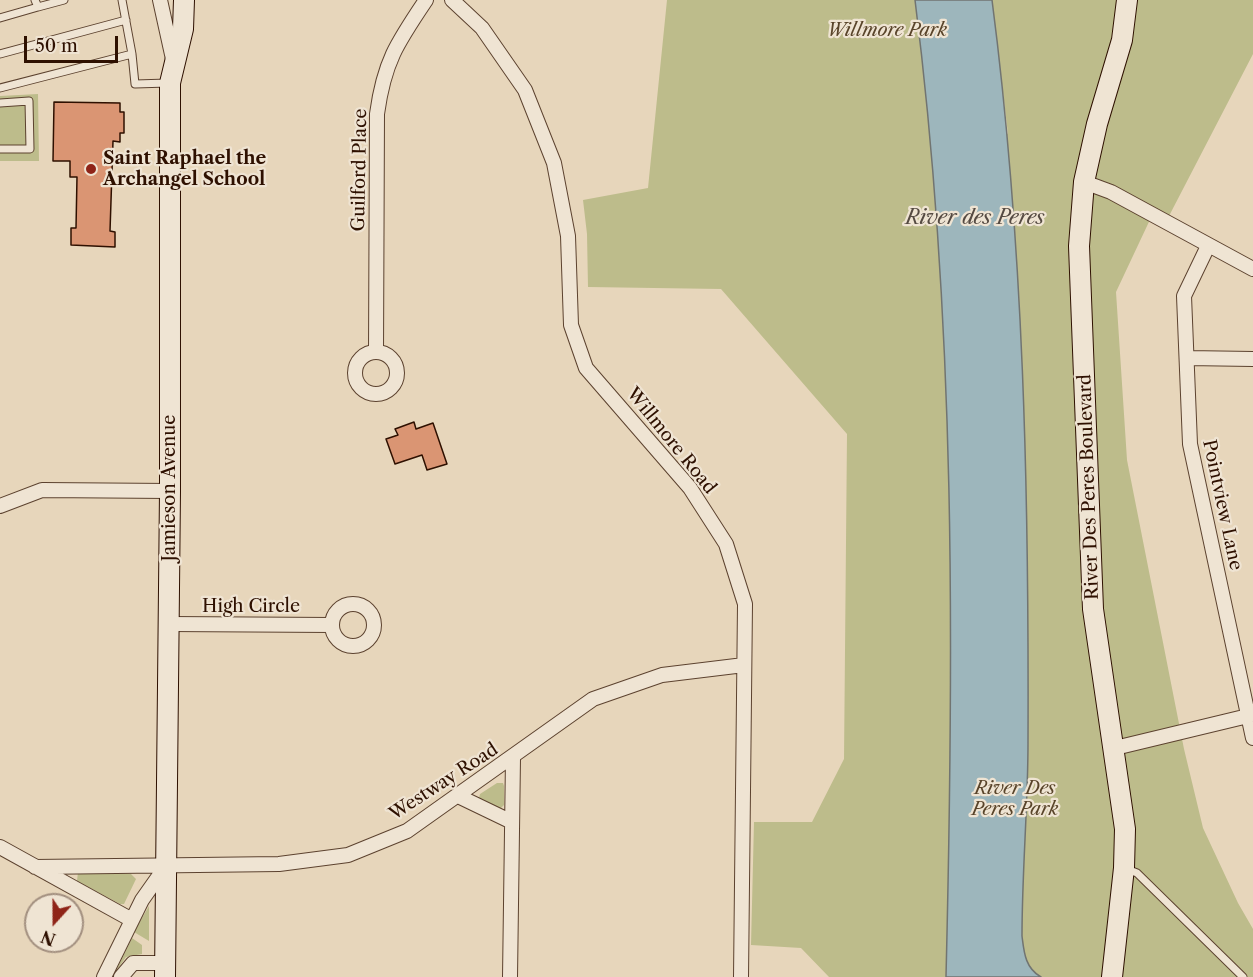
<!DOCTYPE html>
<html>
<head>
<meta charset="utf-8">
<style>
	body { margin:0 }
	#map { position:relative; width:1253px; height:977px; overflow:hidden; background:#e7d6bb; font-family:"Libre Caslon Text",serif }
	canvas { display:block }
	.north { position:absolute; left:24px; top:893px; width:60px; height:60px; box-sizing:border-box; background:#efe4d3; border:2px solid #a28f7f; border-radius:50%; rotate:201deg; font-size:16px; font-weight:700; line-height:24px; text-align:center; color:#2e1000 }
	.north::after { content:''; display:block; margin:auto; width:21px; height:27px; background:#8f2418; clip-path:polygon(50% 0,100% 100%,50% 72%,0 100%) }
	.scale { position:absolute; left:24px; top:36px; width:94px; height:27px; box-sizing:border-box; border:3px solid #2e1000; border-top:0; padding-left:8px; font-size:18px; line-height:21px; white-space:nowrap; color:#2e1000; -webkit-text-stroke:4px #efe4d3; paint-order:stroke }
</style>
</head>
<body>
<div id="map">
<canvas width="1253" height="977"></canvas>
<div class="north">N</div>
<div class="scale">50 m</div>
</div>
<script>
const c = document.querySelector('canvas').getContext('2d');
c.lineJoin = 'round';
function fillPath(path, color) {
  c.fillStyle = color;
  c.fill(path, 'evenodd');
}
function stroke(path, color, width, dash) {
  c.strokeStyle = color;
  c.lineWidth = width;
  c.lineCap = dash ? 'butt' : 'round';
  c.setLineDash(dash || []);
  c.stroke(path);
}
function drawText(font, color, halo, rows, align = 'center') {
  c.font = font + ' "Libre Caslon Text",serif';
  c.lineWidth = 4.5;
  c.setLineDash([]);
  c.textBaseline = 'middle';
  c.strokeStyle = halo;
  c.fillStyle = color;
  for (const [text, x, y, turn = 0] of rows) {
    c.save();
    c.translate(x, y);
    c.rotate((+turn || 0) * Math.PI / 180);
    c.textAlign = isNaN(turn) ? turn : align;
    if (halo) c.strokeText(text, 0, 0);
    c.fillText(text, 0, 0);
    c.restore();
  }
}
const green = new Path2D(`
	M667,0H915L926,88L1008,134L992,0H1253V54L1169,216L1155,209L1116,292L1127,460L1184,749L1203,828L1238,903L1253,929V977H829L801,948L751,945L754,822H812L844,759L847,434L721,289L588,287L587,234L583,200L648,188Z
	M38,94L39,161H0V96Z
	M497,783H503L504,786V805L500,809L479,798L480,794Z
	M78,872L131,874L136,879L124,904H120L77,881Z
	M149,906V941L134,932Z
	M132,938L142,945V954L126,957L114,974Z`);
const water = new Path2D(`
	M915,0H992C1024,246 1029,495 1028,743C1028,807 1022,871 1022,936C1024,952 1025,968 1041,977H946C954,651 956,324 915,0Z`);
const building = new Path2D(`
	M54,102L120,103V112H124V133H120V142L113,141L110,231L115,232V247L71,245V228H76L77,177H70V161H53Z
	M414,422L416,429L433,423L447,464L427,470L422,455L395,464L386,439L398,435L395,429Z`);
const service = new Path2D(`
	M35,0L38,7L64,0
	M0,18L38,7
	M0,54L126,20
	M132,54L135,84L168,83
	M0,88L132,54L122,0
	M0,103L29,101L30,149H0
	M1127,869L1137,873L1243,977`);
const minor = new Path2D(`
	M160,0L173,59
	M452,0L482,28L525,90L554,163L568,236L571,325L586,368L690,488L726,544L745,604L741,977
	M1084,182L1111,192L1253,269
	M1208,246L1184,296L1190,444L1253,738
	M376,352L377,114C384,62 397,43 426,0
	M355 373a21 21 0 1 1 42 0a21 21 0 1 1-42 0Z
	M1187,358L1253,359
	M0,506L42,490L170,491
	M332 625a21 21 0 1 1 42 0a21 21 0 1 1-42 0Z
	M169,624L332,625
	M1115,748L1248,716
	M458,796L512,822
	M0,847L132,920
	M35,867L279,864L348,855L407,831L593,699L662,675L744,665
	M104,977L142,900L166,866
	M121,977L133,963H165
	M510,977L513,758`);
const secondary = new Path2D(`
	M165,977L170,491V83L183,29L184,0
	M1112,977L1124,868L1125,829L1093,609L1079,246L1084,182L1097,124L1122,40L1127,0`);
const markers = [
	[91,169,6,"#8f2418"]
];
const parkNames = [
	["Willmore Park",887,31],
	["River Des",1015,789],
	["Peres Park",1015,810]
];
const poiNames = [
	["Saint Raphael the",103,159],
	["Archangel School",103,180]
];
const streetNames = [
	["Guilford Place",360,170,-89],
	["Willmore Road",671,441,51],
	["River Des Peres Boulevard",1089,487,-92],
	["Jamieson Avenue",170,488,-90],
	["Pointview Lane",1222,505,78],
	["High Circle",251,607],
	["Westway Road",444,782,-33]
];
const waterNames = [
	["River des Peres",975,218]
];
fillPath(green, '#bdbc8b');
fillPath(water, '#9db6bc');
stroke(water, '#717471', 1.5);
fillPath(building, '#da9573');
stroke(building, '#2e1000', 1.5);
stroke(service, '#5c422f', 9);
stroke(minor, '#5c422f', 16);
stroke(secondary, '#2e1000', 22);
stroke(service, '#efe4d3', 7);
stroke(minor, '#efe4d3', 14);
stroke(secondary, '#efe4d3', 20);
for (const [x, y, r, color] of markers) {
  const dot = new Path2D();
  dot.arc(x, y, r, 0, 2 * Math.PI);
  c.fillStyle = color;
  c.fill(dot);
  stroke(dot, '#efe4d3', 2);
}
drawText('italic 18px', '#59442a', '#efe4d3', parkNames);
drawText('bold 18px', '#2e1000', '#efe4d3', poiNames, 'left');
drawText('18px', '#2e1000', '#efe4d3', streetNames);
drawText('italic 20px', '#554a42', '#efe4d3', waterNames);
</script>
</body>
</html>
